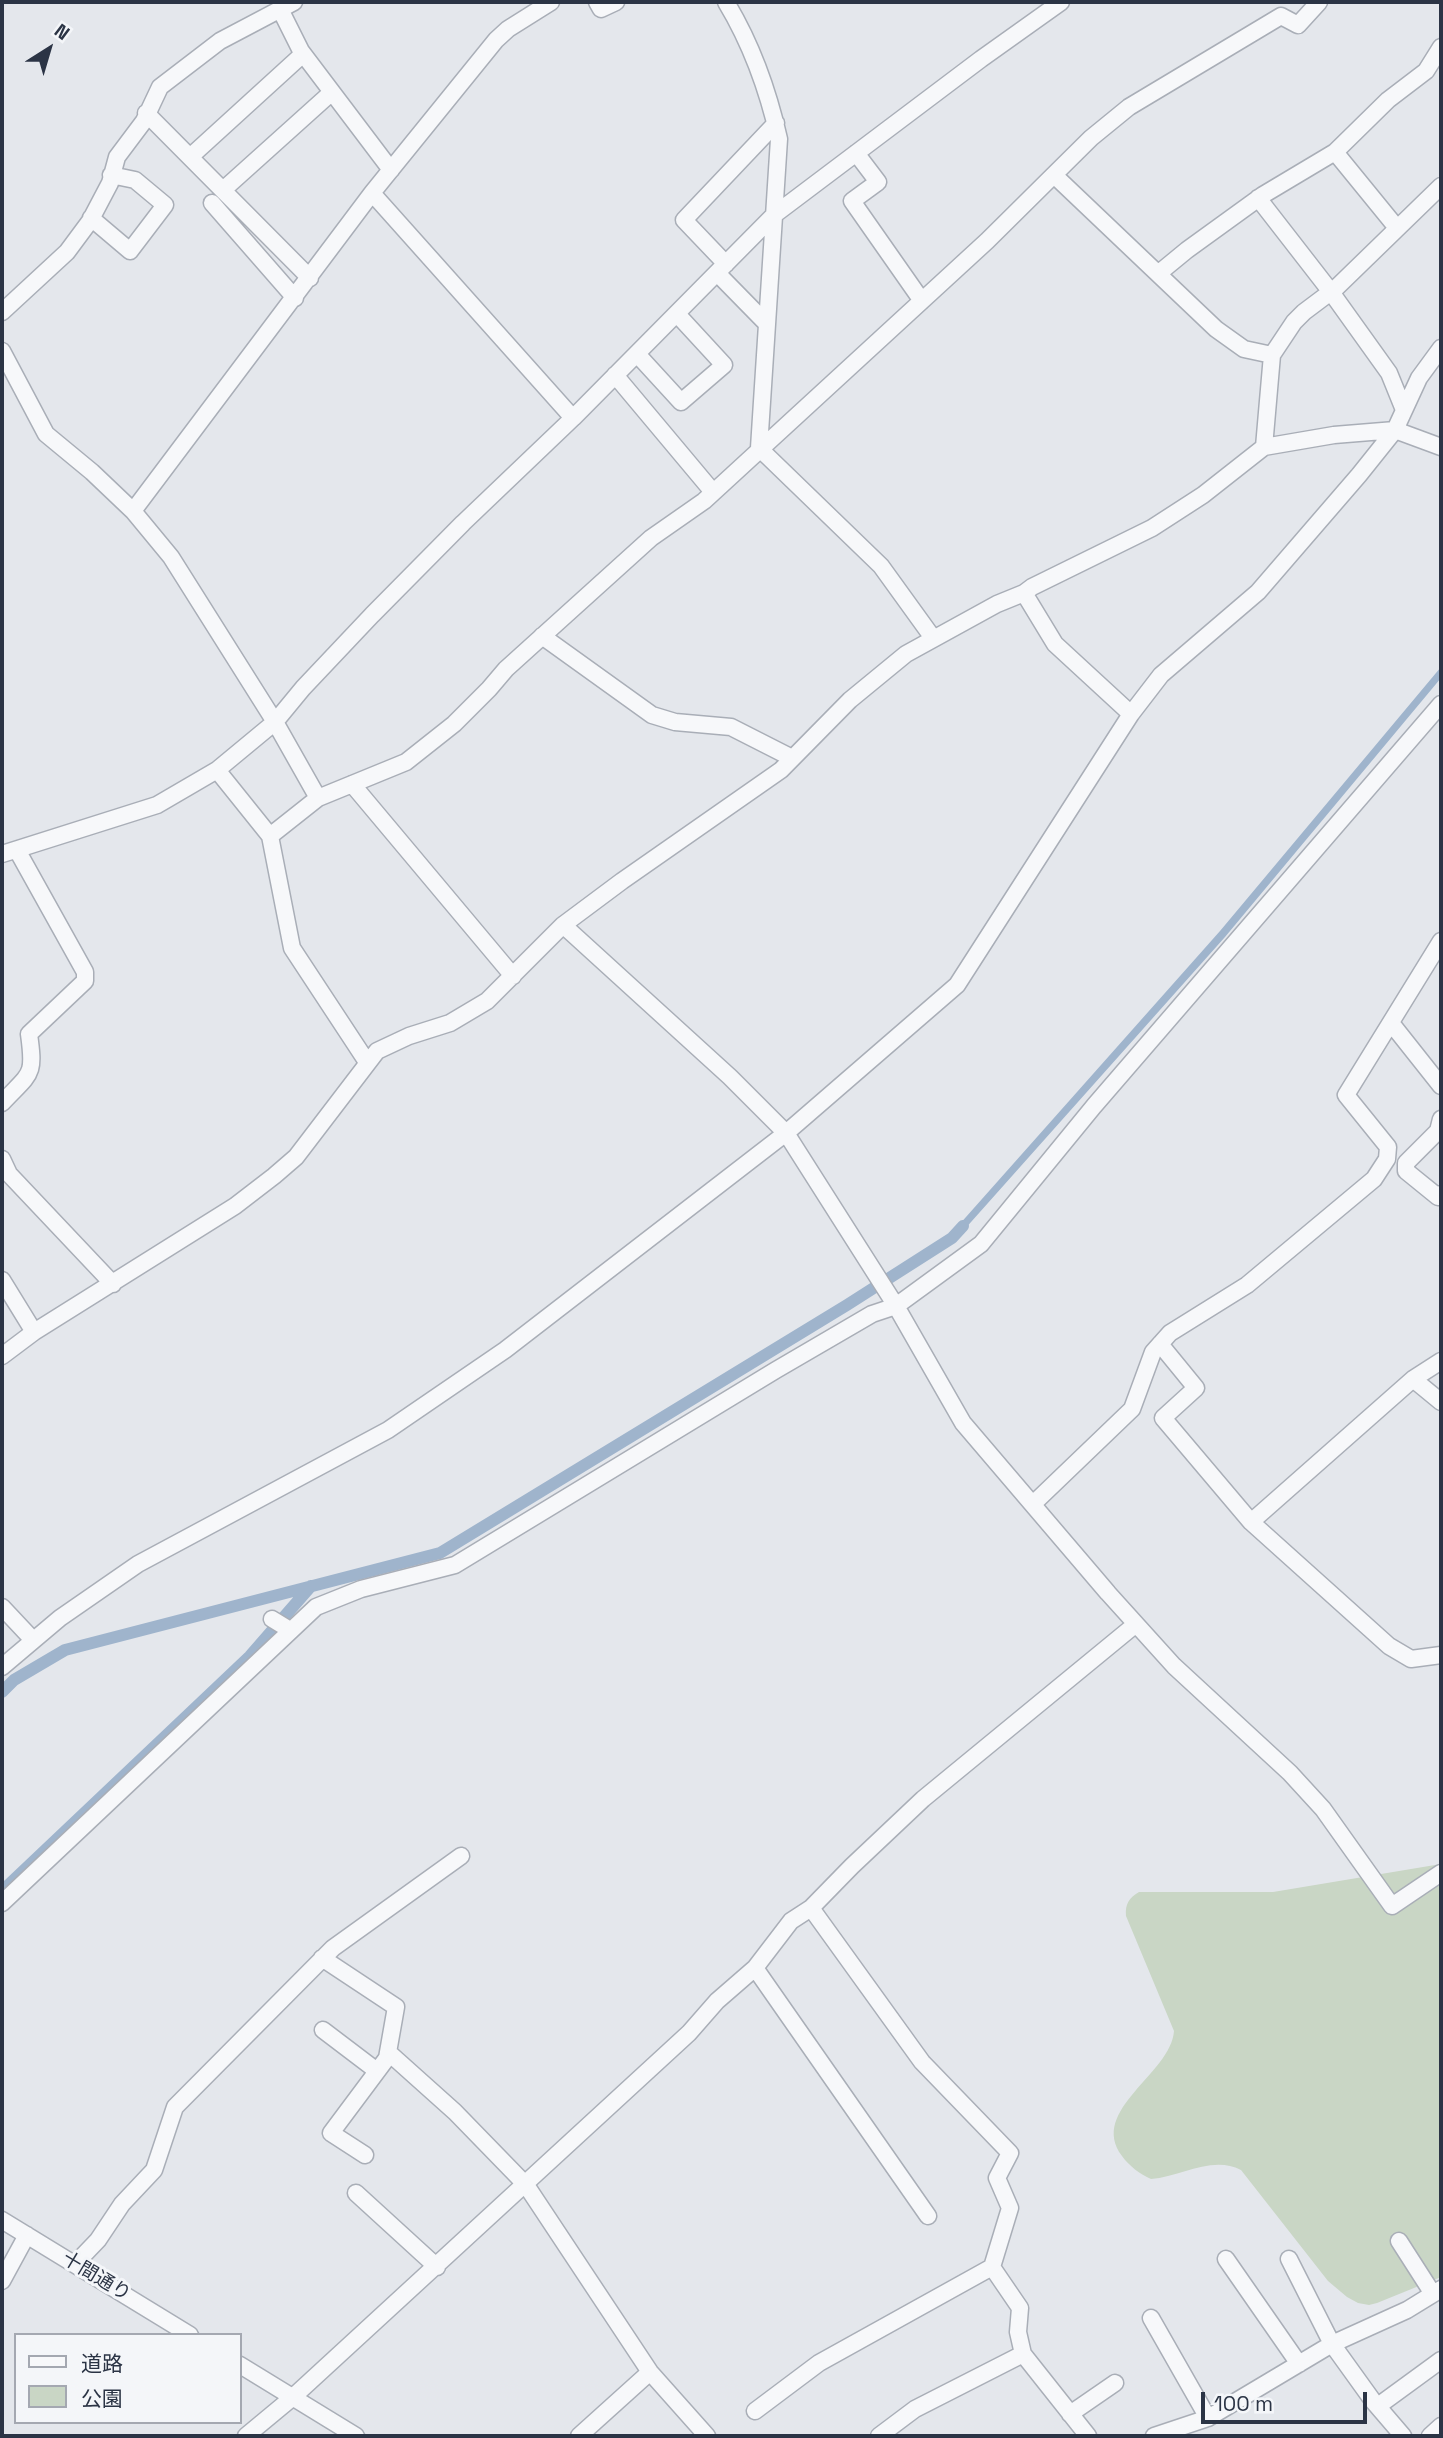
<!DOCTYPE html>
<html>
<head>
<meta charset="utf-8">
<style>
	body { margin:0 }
	#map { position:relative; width:1443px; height:2438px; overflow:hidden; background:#e4e7ec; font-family:"Space Grotesk","Noto Sans JP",sans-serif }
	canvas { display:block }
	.frame { position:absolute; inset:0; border:4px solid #2b3445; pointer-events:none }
	.legend { position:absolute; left:14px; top:2333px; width:228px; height:91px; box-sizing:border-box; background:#f4f6f9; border:2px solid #a4a8b1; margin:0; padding:9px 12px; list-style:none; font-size:21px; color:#2b3445 }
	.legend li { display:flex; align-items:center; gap:14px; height:35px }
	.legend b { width:35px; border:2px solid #a4a8b1 }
	.north { position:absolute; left:14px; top:14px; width:70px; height:70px; -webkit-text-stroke:5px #f4f6f9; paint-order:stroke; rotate:37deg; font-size:19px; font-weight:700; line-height:28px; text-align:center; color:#2b3445 }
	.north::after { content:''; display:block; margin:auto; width:24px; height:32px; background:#2b3445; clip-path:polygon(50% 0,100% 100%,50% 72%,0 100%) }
	.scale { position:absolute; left:1201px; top:2392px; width:166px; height:32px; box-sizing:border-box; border:4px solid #2b3445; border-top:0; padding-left:9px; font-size:21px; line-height:24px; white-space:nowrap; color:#2b3445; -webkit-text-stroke:5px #f4f6f9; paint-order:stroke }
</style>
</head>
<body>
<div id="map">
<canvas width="1443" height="2438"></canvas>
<div class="frame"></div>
<ul class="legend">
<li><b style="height:9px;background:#f7f8fa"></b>道路</li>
<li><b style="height:19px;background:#c9d6c5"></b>公園</li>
</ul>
<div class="north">N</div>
<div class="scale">100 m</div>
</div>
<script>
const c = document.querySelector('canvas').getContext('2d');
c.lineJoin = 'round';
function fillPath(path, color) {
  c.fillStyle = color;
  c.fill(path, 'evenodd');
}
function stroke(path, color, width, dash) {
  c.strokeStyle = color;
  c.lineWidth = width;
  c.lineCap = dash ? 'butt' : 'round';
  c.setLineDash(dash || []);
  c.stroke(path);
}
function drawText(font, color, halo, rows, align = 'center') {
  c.font = font + ' "Space Grotesk","Noto Sans JP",sans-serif';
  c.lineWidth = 6;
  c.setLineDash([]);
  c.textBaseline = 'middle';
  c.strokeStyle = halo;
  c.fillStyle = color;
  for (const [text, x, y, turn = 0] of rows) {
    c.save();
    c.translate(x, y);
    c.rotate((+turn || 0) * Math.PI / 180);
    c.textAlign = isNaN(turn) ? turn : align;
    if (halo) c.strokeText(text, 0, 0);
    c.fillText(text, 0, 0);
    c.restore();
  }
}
const green = new Path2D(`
	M1441,1864V2277L1377,2303L1369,2305L1358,2303L1347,2297L1328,2281L1241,2170C1212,2155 1181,2177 1151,2179C1140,2174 1129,2166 1122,2156C1088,2110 1171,2074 1174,2031L1126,1916C1125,1904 1129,1898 1139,1892H1273Z`);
const water = new Path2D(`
	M1441,667V678L1225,937L955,1240L950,1235L1220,931Z`);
const canal = new Path2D(`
	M2,1692L14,1680L65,1650L440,1553L847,1305L952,1238L963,1226
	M2,1891L250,1656L311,1586`);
const minor = new Path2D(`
	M597,2L601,9L616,2
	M726,2C752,45 768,90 779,139L759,448L881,566L933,638
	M280,9L301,51L391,170
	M146,113L310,278
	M1335,152L1397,228
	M856,153L878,182L852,201L922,301
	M190,157L303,54
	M1054,175L1216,329L1244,349L1272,355
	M223,190L332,92
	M372,193L573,418
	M1258,198L1331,292L1389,373L1404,410
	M212,203L295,298
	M91,218L130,251L165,205L135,180L111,175
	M726,264L684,220L776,123
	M717,273L767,324
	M1159,273L1187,250L1263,195L1335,152L1388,100L1426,71L1441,47
	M2,312L67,252L90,221L110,183L117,157L144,121L160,87L220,41L294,2
	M2,351L46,434L92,472L133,511L171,557L275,722L318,798
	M637,354L681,402L724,365L677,314
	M615,375L713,492
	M1264,447L1272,355L1294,322L1304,312L1336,288L1441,186
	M133,511L372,193L496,40L508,29L551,2
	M1024,593L1055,644L1131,714
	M542,636L652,715L675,722L731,727L792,758
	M217,770L270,836L292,948L367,1062
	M352,784L513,976
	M270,836L318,798L406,762L454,724L489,689L506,669L651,538L704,501L987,241L1091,138L1129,107L1281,16L1298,25L1319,2
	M2,854L157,805L217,770L275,722L303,688L372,615L463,523L573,418L774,215L981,59L1061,2
	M563,925L730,1077L786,1133L896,1306L963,1423L1108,1593L1174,1666L1290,1773L1323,1809L1392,1906L1441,1873
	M1391,1023L1441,1086
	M2,1103C31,1072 35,1077 29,1034L85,981V972L17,850
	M1441,1119L1438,1131L1406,1163V1171L1438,1197L1441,1194
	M2,1159L9,1174L113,1284
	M2,1280L34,1332
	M1160,1344L1196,1388L1163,1418L1251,1522L1389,1646L1411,1659L1441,1655
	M2,1356L34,1332L235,1206L274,1176L296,1157L377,1051L409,1036L450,1023L487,1001L563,925L622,881L781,770L850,700L906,654L997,604L1024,593L1032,587L1152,528L1203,495L1264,447L1334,435L1395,430L1441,447
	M1413,1379L1441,1402
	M1033,1504L1132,1409L1153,1352L1170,1333L1247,1285L1374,1179L1387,1159L1388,1147L1346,1095L1441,941
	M1251,1522L1413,1379L1441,1361
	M2,1607L33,1640
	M272,1619L290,1630
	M2,1667L60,1618L138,1564L388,1430L505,1350L786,1133L957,985L1131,714L1161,675L1258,592L1359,475L1395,430L1419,378L1441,348
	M2,1903L316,1607L361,1589L455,1565L776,1370L872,1314L896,1306L981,1244L1094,1106L1441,704
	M322,1958L396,2007L387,2058L331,2133L365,2155
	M755,1968L928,2216
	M323,2030L377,2071
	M388,2052L455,2112L526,2185L650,2372L707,2436
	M356,2193L437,2267
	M2,2220L190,2335
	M1399,2241L1433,2294
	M1226,2259L1299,2364
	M1289,2259L1332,2344L1373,2401L1403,2436
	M75,2264L98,2240L122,2204L154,2170L175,2107L333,1948L461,1856
	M992,2267L1020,2308L1018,2332L1023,2354
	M2,2281L27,2235
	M1151,2318L1208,2418
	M240,2365L356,2436
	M1378,2406L1441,2360
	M755,2411L819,2363L992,2267L1010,2208L997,2178L1010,2153L922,2062L811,1908
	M1070,2414L1115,2383
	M246,2436L293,2397L689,2033L717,2001L755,1968L791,1921L811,1908L852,1866L923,1799L1136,1624
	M579,2436L650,2372
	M879,2436L915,2409L1023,2354L1088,2436
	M1154,2436L1208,2418L1332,2344L1407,2310L1441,2289
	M1430,2436L1441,2426`);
const streetNames = [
	["十間通り",96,2277,31]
];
fillPath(green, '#c9d6c5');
fillPath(water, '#9fb4cc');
stroke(canal, '#9fb4cc', 12);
stroke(minor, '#a9aeb7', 19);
stroke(minor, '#f7f8fa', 16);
drawText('19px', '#2b3445', '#f4f6f9', streetNames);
</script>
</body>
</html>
